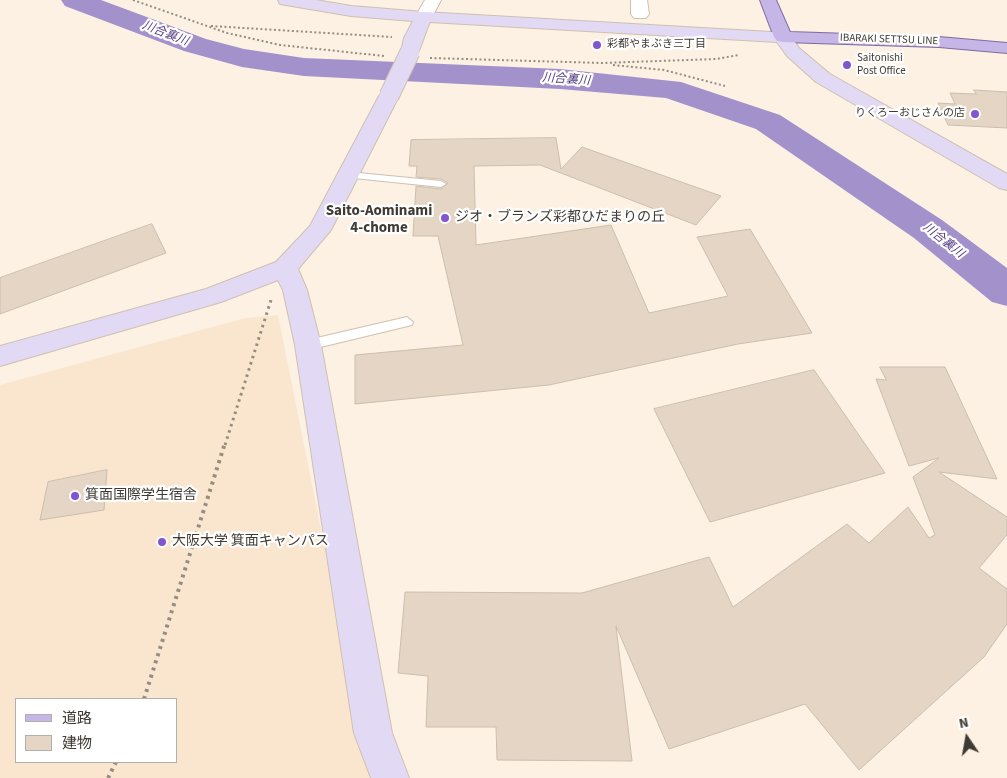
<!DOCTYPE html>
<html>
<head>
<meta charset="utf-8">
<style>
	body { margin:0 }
	#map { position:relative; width:1007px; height:778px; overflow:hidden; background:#fdf1e3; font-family:"Source Sans 3","Noto Sans JP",sans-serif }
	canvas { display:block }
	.legend { position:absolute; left:15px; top:698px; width:162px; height:65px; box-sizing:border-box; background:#fff; border:1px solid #b2b0ad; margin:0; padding:6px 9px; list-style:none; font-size:15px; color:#3f3a33 }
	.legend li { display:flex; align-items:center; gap:10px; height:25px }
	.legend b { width:25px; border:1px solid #b2b0ad }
	.north { position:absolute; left:942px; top:713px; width:50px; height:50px; -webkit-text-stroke:4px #fff; paint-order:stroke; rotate:348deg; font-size:14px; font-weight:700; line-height:20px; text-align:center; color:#3f3a33 }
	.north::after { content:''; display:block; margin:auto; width:18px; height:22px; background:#3f3a33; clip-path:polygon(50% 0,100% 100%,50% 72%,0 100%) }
</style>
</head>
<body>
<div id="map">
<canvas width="1007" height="778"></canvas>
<ul class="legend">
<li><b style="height:6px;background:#c6b6e8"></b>道路</li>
<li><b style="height:14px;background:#e4d5c4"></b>建物</li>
</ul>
<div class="north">N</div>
</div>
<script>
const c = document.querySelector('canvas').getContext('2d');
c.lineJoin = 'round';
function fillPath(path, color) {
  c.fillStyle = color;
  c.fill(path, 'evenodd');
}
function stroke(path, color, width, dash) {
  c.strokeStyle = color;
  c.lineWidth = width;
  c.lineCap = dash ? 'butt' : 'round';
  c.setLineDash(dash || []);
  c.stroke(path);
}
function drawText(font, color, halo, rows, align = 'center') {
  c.font = font + ' "Source Sans 3","Noto Sans JP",sans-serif';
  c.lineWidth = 4.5;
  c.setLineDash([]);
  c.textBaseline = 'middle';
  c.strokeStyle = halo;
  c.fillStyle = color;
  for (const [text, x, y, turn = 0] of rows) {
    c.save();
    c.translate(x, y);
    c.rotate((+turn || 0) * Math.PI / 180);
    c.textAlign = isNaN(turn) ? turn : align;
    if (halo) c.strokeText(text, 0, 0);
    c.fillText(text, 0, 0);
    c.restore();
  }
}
const built = new Path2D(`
	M278,315L371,778H0V385L245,318ZM16,699H176V762H16Z`);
const river = new Path2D(`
	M61,0H101L206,39L244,49L304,58L560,69L681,82L780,115L942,220L1007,268V306L992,302L914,238L756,129L666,98L560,89L304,76L242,67L184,51L65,6Z`);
const building = new Path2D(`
	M974,90L1007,92V128L948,125L938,103L955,104L950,93L976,94Z
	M556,138L561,169L582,147L721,196L696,225L540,165L474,166L476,245L611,225L649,313L728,296L697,237L750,229L812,333L738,344L549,385L355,404V355L463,345L438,236H413L416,186L441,189L448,183L441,179L416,177L417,166H409L411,140Z
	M152,224L166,253L0,314V278Z
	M880,367H945L997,479L939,472L1007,517V535L979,568L1007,589V624L984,657L859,770L805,704L669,749L616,626L632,761L497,760L496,727H426L428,676L398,673L405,592L582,593L709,557L733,607L847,524L869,543L908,507L929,538L935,535L913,477L939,458L909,466L876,379L886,380Z
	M814,370L885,473L710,522L654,409Z
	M107,470L104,510L40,520L48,482Z`);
const pathFar2 = new Path2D(`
	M133,0L227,33L280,45L384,56
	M211,26L392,37
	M430,58L602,63L716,59L739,55
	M613,65L664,70L725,86`);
const pathFar1 = new Path2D(`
	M225,445L271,300`);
const path = new Path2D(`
	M144,699L225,443
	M108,778L116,762`);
const lane = new Path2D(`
	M348,172L441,181L446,184L441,187L344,177L343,175Z
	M407,317L413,322L412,325L308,350L301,345L308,340Z`);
const street = new Path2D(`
	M425,0H441L430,21H418L415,17Z
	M631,0H647L649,14L646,18H634L631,14Z`);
const secondary = new Path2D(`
	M278,0H316L351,6L424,12L789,33L799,48L830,74L1007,174V190L999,188L816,82L787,56L777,42L430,22C425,32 421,49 416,56H404L401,52L404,38L413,21L351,16L286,5L280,4Z
	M389,90L396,92L399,96L331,230L298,269L307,290L321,345L392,733L409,778H371L354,733L295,345L283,290L278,280L221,302L0,366V346L206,289L276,262L310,226L379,96L382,92Z`);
const primary = new Path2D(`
	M760,0H776L790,32L939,37L1007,43V53L939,47L783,42L777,41L774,37Z`);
const secondaryBridge = new Path2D(`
	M389,96L410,52`);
const markers = [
	[597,45,5,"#8254cd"],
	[847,65,5,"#8254cd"],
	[975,114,5,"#8254cd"],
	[445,218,5,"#8254cd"],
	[75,496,5,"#8254cd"],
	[162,542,5,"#8254cd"]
];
const farStreetnames = [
	["IBARAKI SETTSU LINE",889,40,2]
];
const farPoinames = [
	["彩都やまぶき三丁目",607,45],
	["Saitonishi",857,59],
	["Post Office",857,72],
	["りくろーおじさんの店",965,114,"right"]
];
const farWaternames = [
	["川合裏川",165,34,21],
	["川合裏川",566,80,4],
	["川合裏川",943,241,38]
];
const poiNames = [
	["ジオ・ブランズ彩都ひだまりの丘",455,218],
	["箕面国際学生宿舎",85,496],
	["大阪大学 箕面キャンパス",172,542]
];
const neighbourhoodNames = [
	["Saito-Aominami",379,212],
	["4-chome",379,229]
];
fillPath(built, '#fae6cf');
fillPath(river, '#a291cb');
fillPath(building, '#e4d5c4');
stroke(building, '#ccbead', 1);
stroke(lane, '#cfc0b0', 2);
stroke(street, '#cfc0b0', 2);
stroke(secondary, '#cfc0b0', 2);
stroke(primary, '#7e6b9f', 2);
stroke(pathFar2, '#958d83', 2, [2, 2.5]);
stroke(pathFar1, '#958d83', 3, [2.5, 4]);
stroke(path, '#958d83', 4, [3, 4.5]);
fillPath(lane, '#fff');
fillPath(street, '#fff');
fillPath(secondary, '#e2daf4');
fillPath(primary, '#c6b6e8');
stroke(secondaryBridge, '#cfc0b0', 21, []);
stroke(secondaryBridge, '#e2daf4', 19);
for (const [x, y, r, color] of markers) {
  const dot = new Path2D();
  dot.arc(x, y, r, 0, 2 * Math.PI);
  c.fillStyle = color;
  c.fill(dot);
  stroke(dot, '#fff', 2);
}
drawText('11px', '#3f3a33', '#fff', farStreetnames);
drawText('11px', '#3f3a33', '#fff', farPoinames, 'left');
drawText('italic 12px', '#543b81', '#fff', farWaternames);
drawText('14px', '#3f3a33', '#fff', poiNames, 'left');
drawText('bold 15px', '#3f3a33', '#fff', neighbourhoodNames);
</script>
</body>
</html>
